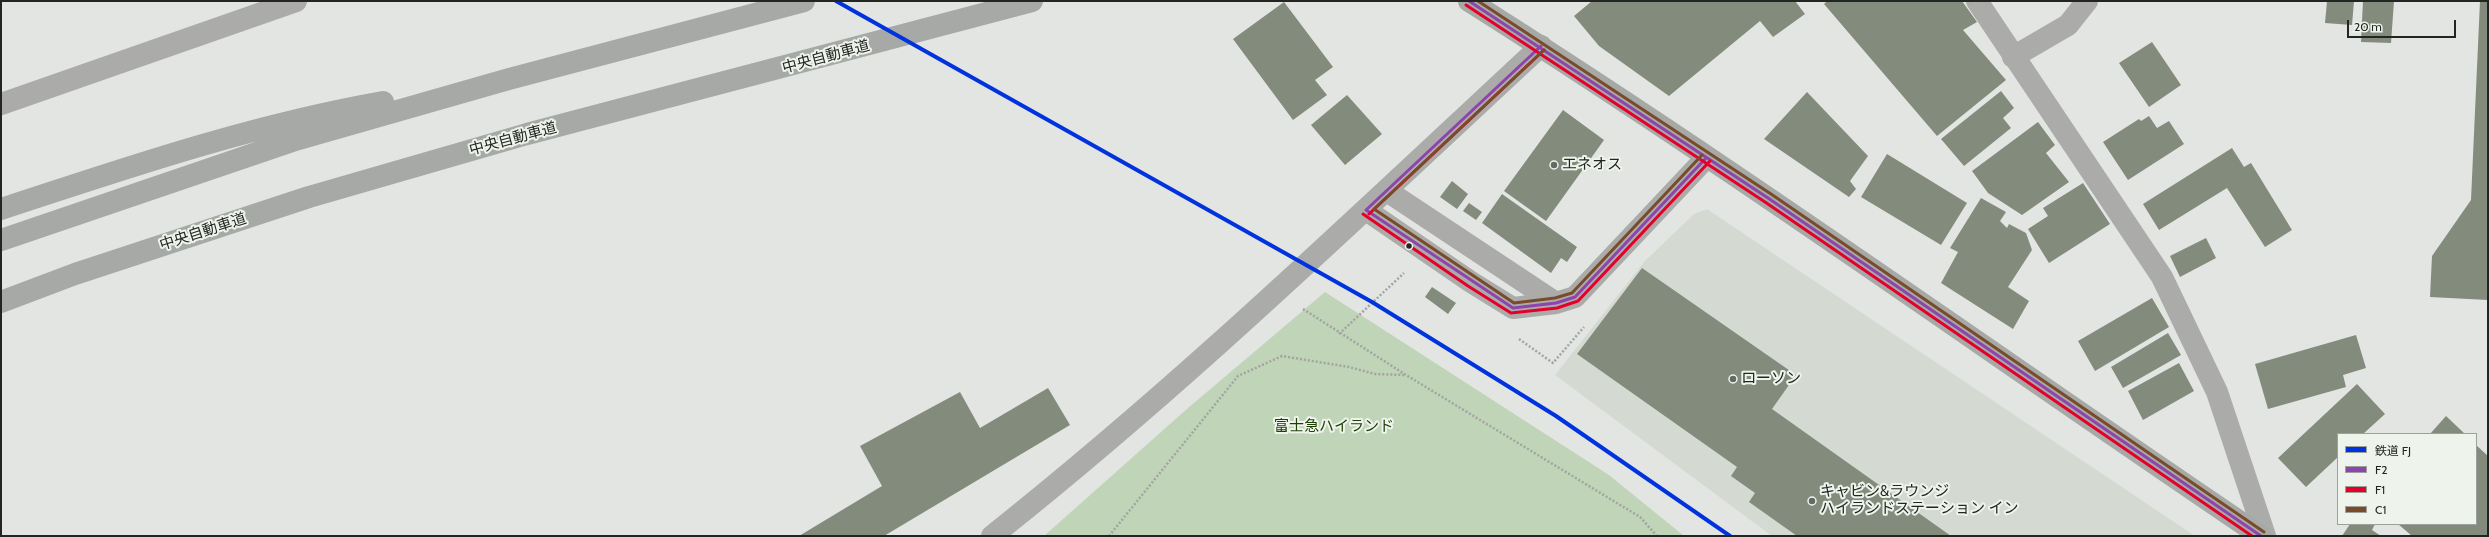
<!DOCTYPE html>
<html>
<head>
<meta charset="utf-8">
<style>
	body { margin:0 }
	#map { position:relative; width:2489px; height:537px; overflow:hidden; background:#e2e5e1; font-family:Cabin,"Noto Sans JP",sans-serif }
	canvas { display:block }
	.frame { position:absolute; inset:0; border:2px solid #232522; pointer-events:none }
	.legend { position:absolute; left:2337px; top:433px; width:140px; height:92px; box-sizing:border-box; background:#eef4ec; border:1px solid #9da19b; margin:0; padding:5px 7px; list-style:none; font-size:12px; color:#232522 }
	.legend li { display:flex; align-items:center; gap:8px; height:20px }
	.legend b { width:20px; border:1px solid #9da19b }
	.scale { position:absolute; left:2347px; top:20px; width:109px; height:18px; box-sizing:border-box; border:2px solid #232522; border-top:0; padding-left:5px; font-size:12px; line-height:14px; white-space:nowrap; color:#232522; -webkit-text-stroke:3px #eef4ec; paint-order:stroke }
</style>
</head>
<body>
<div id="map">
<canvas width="2489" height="537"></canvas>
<div class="frame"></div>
<ul class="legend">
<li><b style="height:5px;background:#03d"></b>鉄道 FJ</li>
<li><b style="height:5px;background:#8e44ad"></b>F2</li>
<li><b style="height:5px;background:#e4002b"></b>F1</li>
<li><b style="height:5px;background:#7a4b2a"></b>C1</li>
</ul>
<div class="scale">20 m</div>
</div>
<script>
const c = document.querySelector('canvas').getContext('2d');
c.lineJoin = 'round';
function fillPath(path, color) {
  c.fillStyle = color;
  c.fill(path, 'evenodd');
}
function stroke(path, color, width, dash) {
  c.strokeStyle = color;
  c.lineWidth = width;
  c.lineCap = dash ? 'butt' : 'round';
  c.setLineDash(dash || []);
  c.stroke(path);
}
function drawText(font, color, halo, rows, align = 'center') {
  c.font = font + ' Cabin,"Noto Sans JP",sans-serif';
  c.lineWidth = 4;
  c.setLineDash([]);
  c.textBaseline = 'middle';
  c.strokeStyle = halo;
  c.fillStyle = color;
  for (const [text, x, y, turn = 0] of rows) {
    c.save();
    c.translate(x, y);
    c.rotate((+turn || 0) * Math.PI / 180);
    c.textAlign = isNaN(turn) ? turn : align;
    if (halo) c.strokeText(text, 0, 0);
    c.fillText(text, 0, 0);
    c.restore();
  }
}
const built = new Path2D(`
	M1707,209L2195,536H1772L1555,375L1645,261L1694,214Z`);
const green = new Path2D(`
	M1325,292L1609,475L1684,536H1044L1188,408Z`);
const building = new Path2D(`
	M1592,1H1795L1805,14L1773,37L1760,21L1669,96L1599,46L1574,16Z
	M1827,1H1962L1977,22L1963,30L2006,80L1937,136L1824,4Z
	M2327,1H2354L2352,25L2325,23Z
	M2363,1H2394L2391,43L2361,42Z
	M2480,1H2488V300L2430,297L2432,256L2471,200Z
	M1284,2L1333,67L1315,80L1327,95L1293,120L1233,39Z
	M2152,42L2181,85L2149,107L2119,63Z
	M2001,91L2014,108L2003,118L2011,128L1964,166L1941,139Z
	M1807,92L1868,156L1850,181L1856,189L1849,197L1764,139Z
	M1347,95L1382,134L1345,165L1311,125Z
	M1563,110L1604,140L1546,221L1504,191Z
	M2149,116L2157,128L2169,121L2184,144L2128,180L2103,142L2139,119L2141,121Z
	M2038,122L2055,145L2046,153L2069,182L2022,215L1988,193L1972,171Z
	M2232,148L2244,167L2251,163L2292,230L2265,247L2227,188L2159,230L2143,204Z
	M1887,154L1967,203L1941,245L1861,197Z
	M1452,181L1468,194L1457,209L1440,197Z
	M2083,183L2110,224L2049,263L2028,229L2048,216L2043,208Z
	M1502,194L1577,247L1567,262L1561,258L1551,273L1482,223Z
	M1981,198L2006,212L2000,221L2007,228L2009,224L2026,233L2032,250L2008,287L2029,301L2013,329L1941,283L1958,252L1950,248Z
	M1469,203L1482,212L1476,220L1463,211Z
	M2206,238L2216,258L2180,277L2170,256Z
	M1642,268L1796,375L1772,409L1951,536H1797L1749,502L1755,493L1731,476L1737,467L1577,354Z
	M1432,287L1456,303L1448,314L1425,297Z
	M2152,298L2169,327L2095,371L2078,341Z
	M2168,333L2181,355L2123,388L2111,367Z
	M2356,335L2366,368L2343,375L2346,387L2268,409L2255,364Z
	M2179,363L2194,391L2143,420L2128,391Z
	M2357,384L2385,414L2363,434H2338V457L2306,487L2278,458Z
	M1048,388L1070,425L884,536H799L882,486L860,446L960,392L980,428Z
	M2446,416L2465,434H2430Z
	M2476,445L2488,456V536H2412L2398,524H2476Z
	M2350,524H2375L2372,530L2381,536H2342Z`);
const path = new Path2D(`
	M1303,309L1406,375L1640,517L1657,536
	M1339,334L1404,273
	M1519,339L1553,363L1584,327
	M1109,536L1238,376L1282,356L1349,367L1375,374L1404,375`);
const minor = new Path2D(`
	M1977,1L2162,277L2217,392L2265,536
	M2013,57L2068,25L2087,1
	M1,104L296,1
	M1387,191L1556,303
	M1366,210L1471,282L1513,308L1556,303L1575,297L1706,158
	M992,536C1184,384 1361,213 1541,46`);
const highway = new Path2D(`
	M1469,1C1738,171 1997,358 2261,536
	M1,209C126,168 252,125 383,102
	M1,240L292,141L509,79L804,1
	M1,302L75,274L309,197L527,134L1032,1`);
const bus1 = new Path2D(`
	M1469,1L1768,198L2261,536
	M1366,210L1513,308L1556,303L1575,297L1706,158
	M1366,210L1541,46`);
const bus2 = new Path2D(`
	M1466,5L1765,202L2252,536
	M1363,214L1468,286L1511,313L1557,308L1578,301L1710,161
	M1369,214L1544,50`);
const bus3 = new Path2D(`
	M1478,1L1771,194L2264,532
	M1544,50L1374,209L1514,303L1555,298L1572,293L1702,155`);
const rail1 = new Path2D(`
	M836,1L1372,302L1556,416L1730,536`);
const markers = [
	[1554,165,4,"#666865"],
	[1409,246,3.5,"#232522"],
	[1733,379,4,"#666865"],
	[1812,501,4,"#666865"]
];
const streetNames = [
	["中央自動車道",826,57,-15],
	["中央自動車道",513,139,-15],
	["中央自動車道",203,232,-18]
];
const poiNames = [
	["エネオス",1562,165],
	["ローソン",1741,379],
	["キャビン&ラウンジ",1820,492],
	["ハイランドステーション イン",1820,509]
];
const parkNames = [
	["富士急ハイランド",1334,427]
];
fillPath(built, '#d4dad1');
fillPath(green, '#c0d4b7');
fillPath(building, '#838b7d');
stroke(path, '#a2a4a2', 2.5, [2, 2]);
stroke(minor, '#abacaa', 22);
stroke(highway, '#a6a9a6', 22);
stroke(bus1, '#8e44ad', 3);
stroke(bus2, '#e4002b', 3);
stroke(bus3, '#7a4b2a', 3);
stroke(rail1, '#03d', 4);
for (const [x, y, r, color] of markers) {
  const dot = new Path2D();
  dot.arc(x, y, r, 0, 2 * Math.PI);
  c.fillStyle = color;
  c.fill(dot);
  stroke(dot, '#eef4ec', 1.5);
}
drawText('15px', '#232522', '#eef4ec', streetNames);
drawText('15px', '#232522', '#eef4ec', poiNames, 'left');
drawText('15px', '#1d3e04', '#eef4ec', parkNames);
</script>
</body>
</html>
